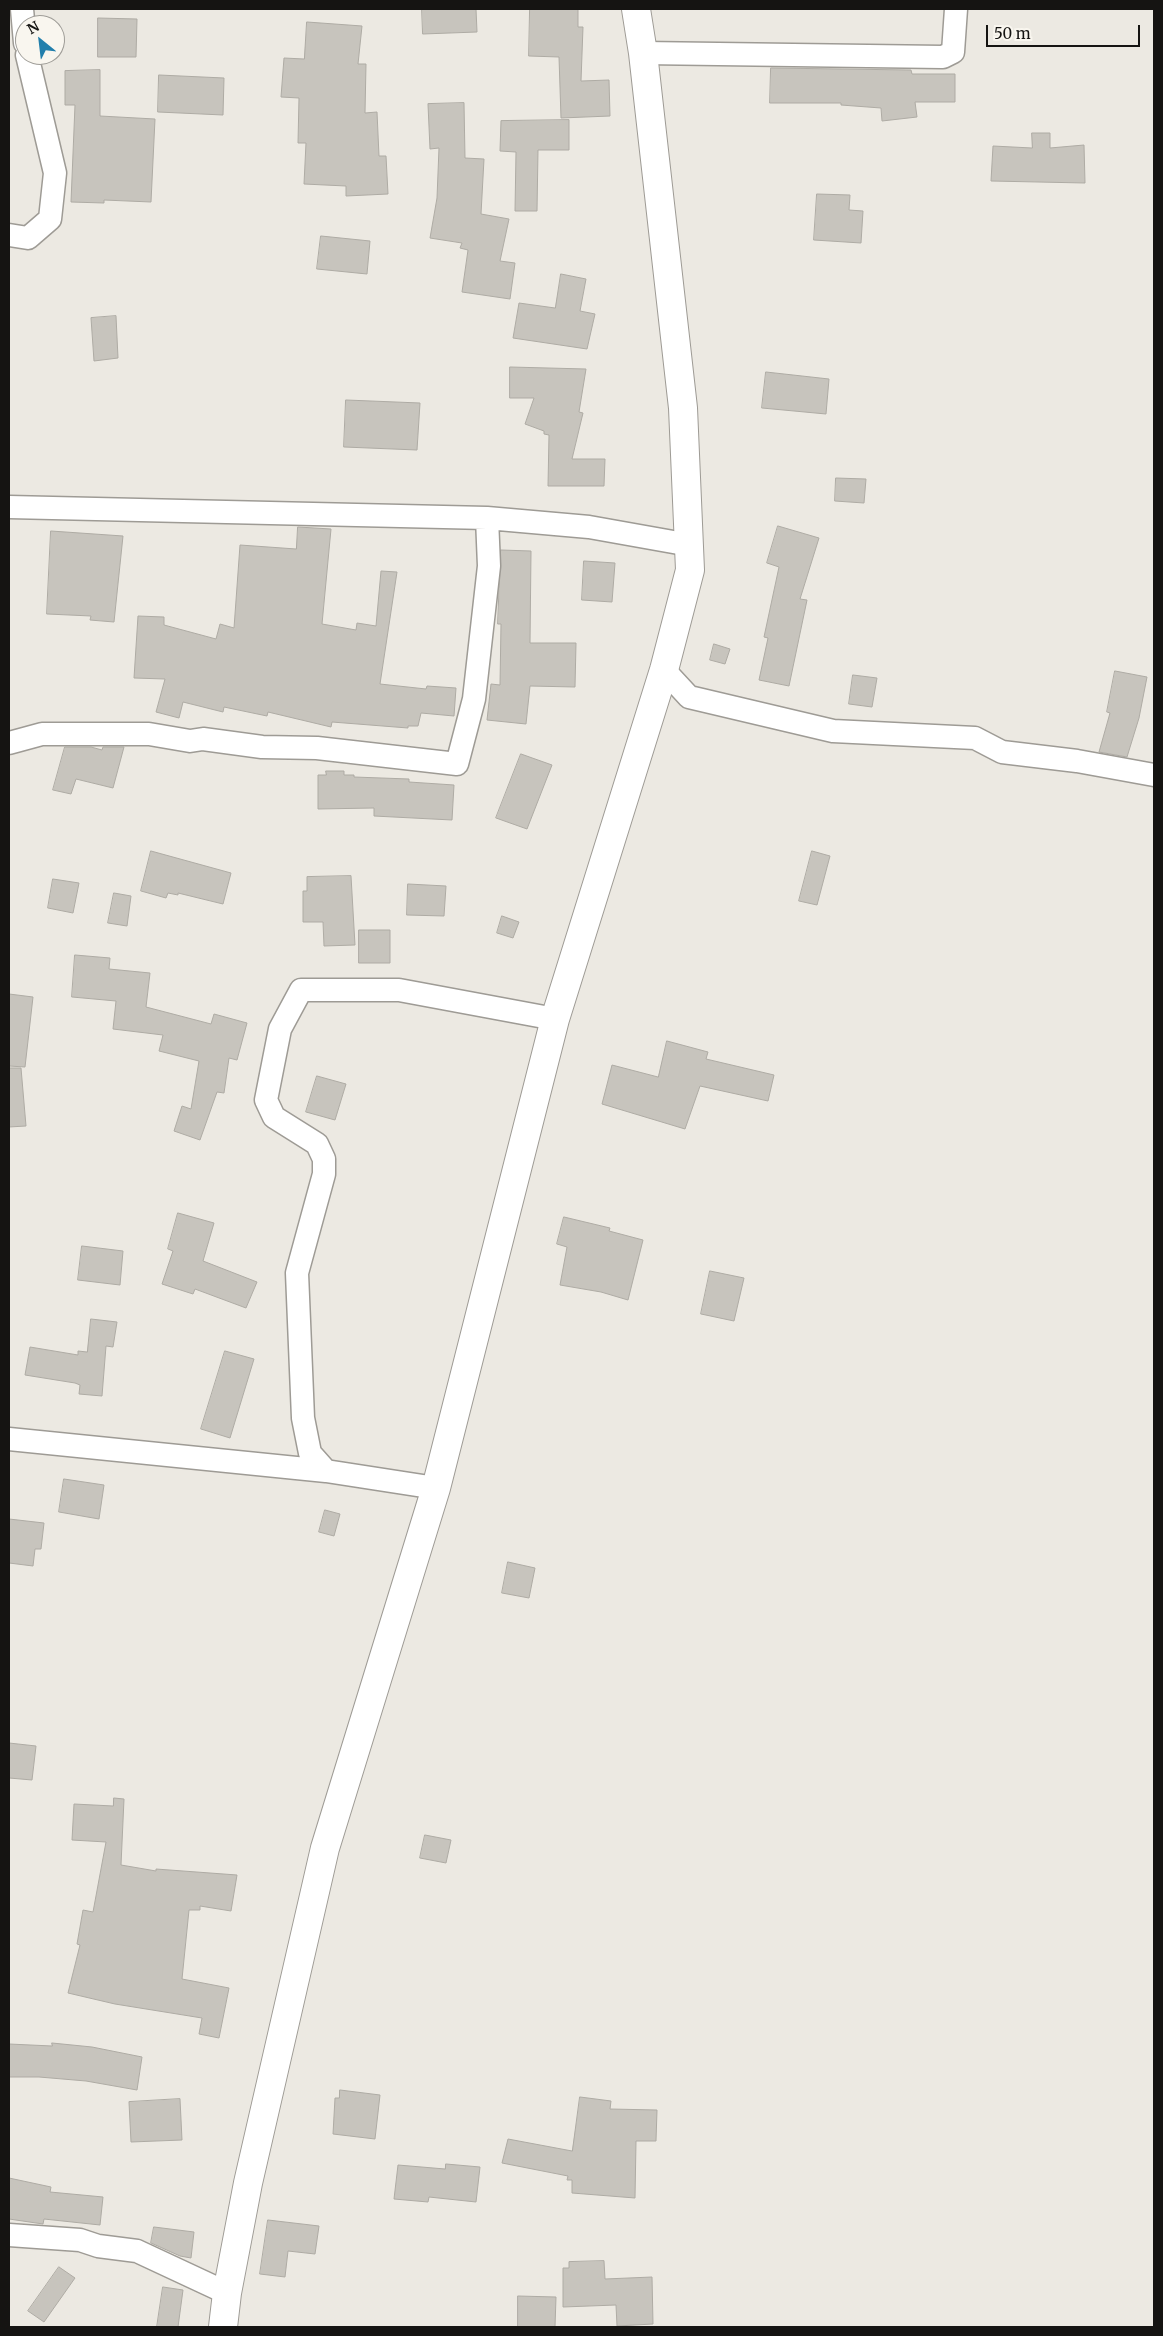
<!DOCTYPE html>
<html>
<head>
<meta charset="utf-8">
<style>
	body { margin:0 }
	#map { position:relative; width:1163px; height:2336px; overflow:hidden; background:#ece9e2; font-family:Merriweather,serif }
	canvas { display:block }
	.frame { position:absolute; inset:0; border:10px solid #151412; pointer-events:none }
	.north { position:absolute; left:15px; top:15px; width:50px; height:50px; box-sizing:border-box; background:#f9f6ef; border:1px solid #9e9c97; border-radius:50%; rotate:331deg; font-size:14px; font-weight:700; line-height:20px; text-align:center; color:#151412 }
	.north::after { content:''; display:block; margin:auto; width:18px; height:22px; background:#227fac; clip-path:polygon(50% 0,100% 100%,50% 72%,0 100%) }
	.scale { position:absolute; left:986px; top:25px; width:154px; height:22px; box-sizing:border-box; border:2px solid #151412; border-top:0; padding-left:6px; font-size:15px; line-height:18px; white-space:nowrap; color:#151412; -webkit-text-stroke:4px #f9f6ef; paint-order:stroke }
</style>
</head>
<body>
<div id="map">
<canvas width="1163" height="2336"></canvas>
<div class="frame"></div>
<div class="north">N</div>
<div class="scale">50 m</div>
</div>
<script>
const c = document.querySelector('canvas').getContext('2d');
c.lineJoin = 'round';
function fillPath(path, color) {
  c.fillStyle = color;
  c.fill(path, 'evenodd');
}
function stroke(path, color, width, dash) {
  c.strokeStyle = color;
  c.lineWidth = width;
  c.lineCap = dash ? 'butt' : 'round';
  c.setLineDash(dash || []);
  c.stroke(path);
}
const building = new Path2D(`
	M422,9H476L477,32L423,34Z
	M530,9H578V27H583L581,81L609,80L610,116L561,118L559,57L529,56Z
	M98,18L137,19L136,57H98Z
	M307,22L362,26L358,64H366L365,113L377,112L379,156H386L388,194L346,196V186L304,184L306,143H298L299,98L281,97L284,58L304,59Z
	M771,68L911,70L912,74H955V102H915L917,117L882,121L881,108L841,105V103H770Z
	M100,70V116L155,119L151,202L104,200V203L71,202L75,105H65V71Z
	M159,75L224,78L223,115L158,112Z
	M464,103L465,158L484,159L481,214L509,219L500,261L515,263L510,299L462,292L468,250L460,248L462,243L430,238L437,198L439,148L430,149L428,104Z
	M569,120V150H538L537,211H515L516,152L500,151L501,121Z
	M1032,133H1050V148L1084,145L1085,183L991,181L993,146L1032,148Z
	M817,194L850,195L849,210L863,211L861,243L814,240Z
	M321,236L370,241L367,274L317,269Z
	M561,274L586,279L580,311L595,314L587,349L513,338L519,303L555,308Z
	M116,316L118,358L94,361L91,318Z
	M510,367L586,369L579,412L583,413L572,459H605L604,486H548L549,435L544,434V431L525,424L534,398H510Z
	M766,372L829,379L826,414L762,408Z
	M346,400L420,403L417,450L344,447Z
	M836,478L866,479L864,503L835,501Z
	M778,526L819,538L800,599L807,600L789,686L759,680L768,638L764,637L779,567L767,563Z
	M298,527L331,529L322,624L356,630L357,623L376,626L381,571L397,572L380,684L426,689L427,686L456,688L454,716L421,713L418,726H408V728L332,722L331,727L268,712L267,716L224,707L223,712L183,702L179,718L156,712L165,679L134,678L138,616L164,617V625L216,639L220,624L234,628L240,545L296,549Z
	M51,531L123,536L114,622L90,620L91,616L47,614Z
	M501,550L531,551L530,643H576L575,687L530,686L526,724L487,720L491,684L500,685L501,624H498Z
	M584,561L615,563L612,602L582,600Z
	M714,644L730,649L725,664L710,660Z
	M1115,671L1147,677L1139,718L1127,757L1099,752L1110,713L1107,712Z
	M853,675L877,678L872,707L849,704Z
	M65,747H91L102,750L103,747H124L113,788L76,779L71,794L53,790Z
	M521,754L552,765L527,829L496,818Z
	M326,771H344V775H354V777L409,779V782L454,785L452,820L374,816V808L318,809V775H326Z
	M151,851L231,873L223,904L178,893V895L168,893L166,898L141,891Z
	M812,851L830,856L817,905L799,901Z
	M351,876L355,945L324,946L323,922H303V891H307V877Z
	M53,879L79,883L73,913L48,908Z
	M408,884L446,886L444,916L407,915Z
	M114,893L131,896L127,926L108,923Z
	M502,916L519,922L513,938L497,933Z
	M359,930H390V963H359Z
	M75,955L110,958L109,969L150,973L146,1007L211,1024L214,1014L247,1023L237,1060L229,1058L224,1093L217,1092L200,1140L174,1131L182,1106L191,1109L199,1061L159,1051L163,1035L113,1029L116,1001L72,997Z
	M9,994L33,997L25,1067L9,1066Z
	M667,1041L708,1052L706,1059L774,1075L768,1101L700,1086L685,1129L602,1104L612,1065L658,1077Z
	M9,1068H21L26,1126L9,1127Z
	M317,1076L346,1084L335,1120L306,1112Z
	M178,1213L214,1223L203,1261L257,1282L246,1308L195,1289L193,1294L162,1284L173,1251L168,1249Z
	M564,1217L610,1228L609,1231L643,1240L628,1300L601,1292L560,1285L567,1247L557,1244Z
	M82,1246L123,1251L120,1285L78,1280Z
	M710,1271L744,1278L734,1321L701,1314Z
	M91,1319L117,1322L113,1347L106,1346L102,1396L79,1394L80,1385L75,1383L25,1375L30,1347L78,1355V1351L87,1352Z
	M225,1351L254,1359L230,1438L201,1429Z
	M64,1479L104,1485L99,1519L59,1512Z
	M325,1510L340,1514L334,1536L319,1532Z
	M9,1519L44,1523L41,1549H35L33,1566L9,1563Z
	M508,1562L535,1568L529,1598L502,1593Z
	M9,1743L36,1746L32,1780L9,1778Z
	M114,1798L124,1799L121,1865L156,1871V1869L237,1875L231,1911L200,1906V1910H189L182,1979L229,1988L219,2038L199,2034L202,2018L115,2004L68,1993L80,1945L77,1944L83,1910L93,1912L106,1842L72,1840L74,1804L113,1806Z
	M425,1835L451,1840L446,1863L420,1858Z
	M52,2043L92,2047L142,2057L137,2090L86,2081L39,2077H9V2044L52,2046Z
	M340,2090L380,2095L375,2139L333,2134L335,2098H339Z
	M580,2097L611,2101L610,2109L657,2110L656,2141H636L635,2198L572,2193V2180H567L568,2176L502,2163L508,2139L572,2151Z
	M180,2099L182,2140L131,2142L129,2102Z
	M446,2164L480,2167L476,2202L429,2197L428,2202L394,2199L398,2165L445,2169Z
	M9,2178L51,2187L50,2192L103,2197L100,2225L44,2219L43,2224L9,2219Z
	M268,2220L319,2226L315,2254L288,2251L285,2277L260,2274Z
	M154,2227L194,2232L191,2258L180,2256L151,2243Z
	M604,2261L605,2279L652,2277L653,2324L617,2326L616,2305L563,2307V2268H569V2262Z
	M59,2267L75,2278L44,2322L28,2311Z
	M163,2287L183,2290L178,2327H157Z
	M518,2296L556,2297L555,2327H518Z`);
const minor = new Path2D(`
	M22,9L25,43
	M643,53L943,57L953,52L956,9
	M9,235L28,238L50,219L55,173L27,55
	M9,507L487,518L589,527L690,545
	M664,670L689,697L833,731L975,738L1002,752L1077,761L1154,775
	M9,743L42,734H149L190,741L203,739L262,747L317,748L457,764L474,699L489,566L487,518
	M9,1439L326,1471
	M436,1488L326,1471L310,1453L303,1418L297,1273L324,1174V1159L317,1144L274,1117L266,1100L280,1029L301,990H399L555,1019
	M9,2235L80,2240L98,2246L137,2251L227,2293`);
const major = new Path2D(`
	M223,2327L227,2293L248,2183L325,1848L436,1488L555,1019L664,670L690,570L683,408L643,53L636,9`);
fillPath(building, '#c7c4bd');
stroke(building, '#aeaba4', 1);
stroke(minor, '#9e9b95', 25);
stroke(major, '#9e9b95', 30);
stroke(minor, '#fff', 22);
stroke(major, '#fff', 28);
</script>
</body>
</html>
